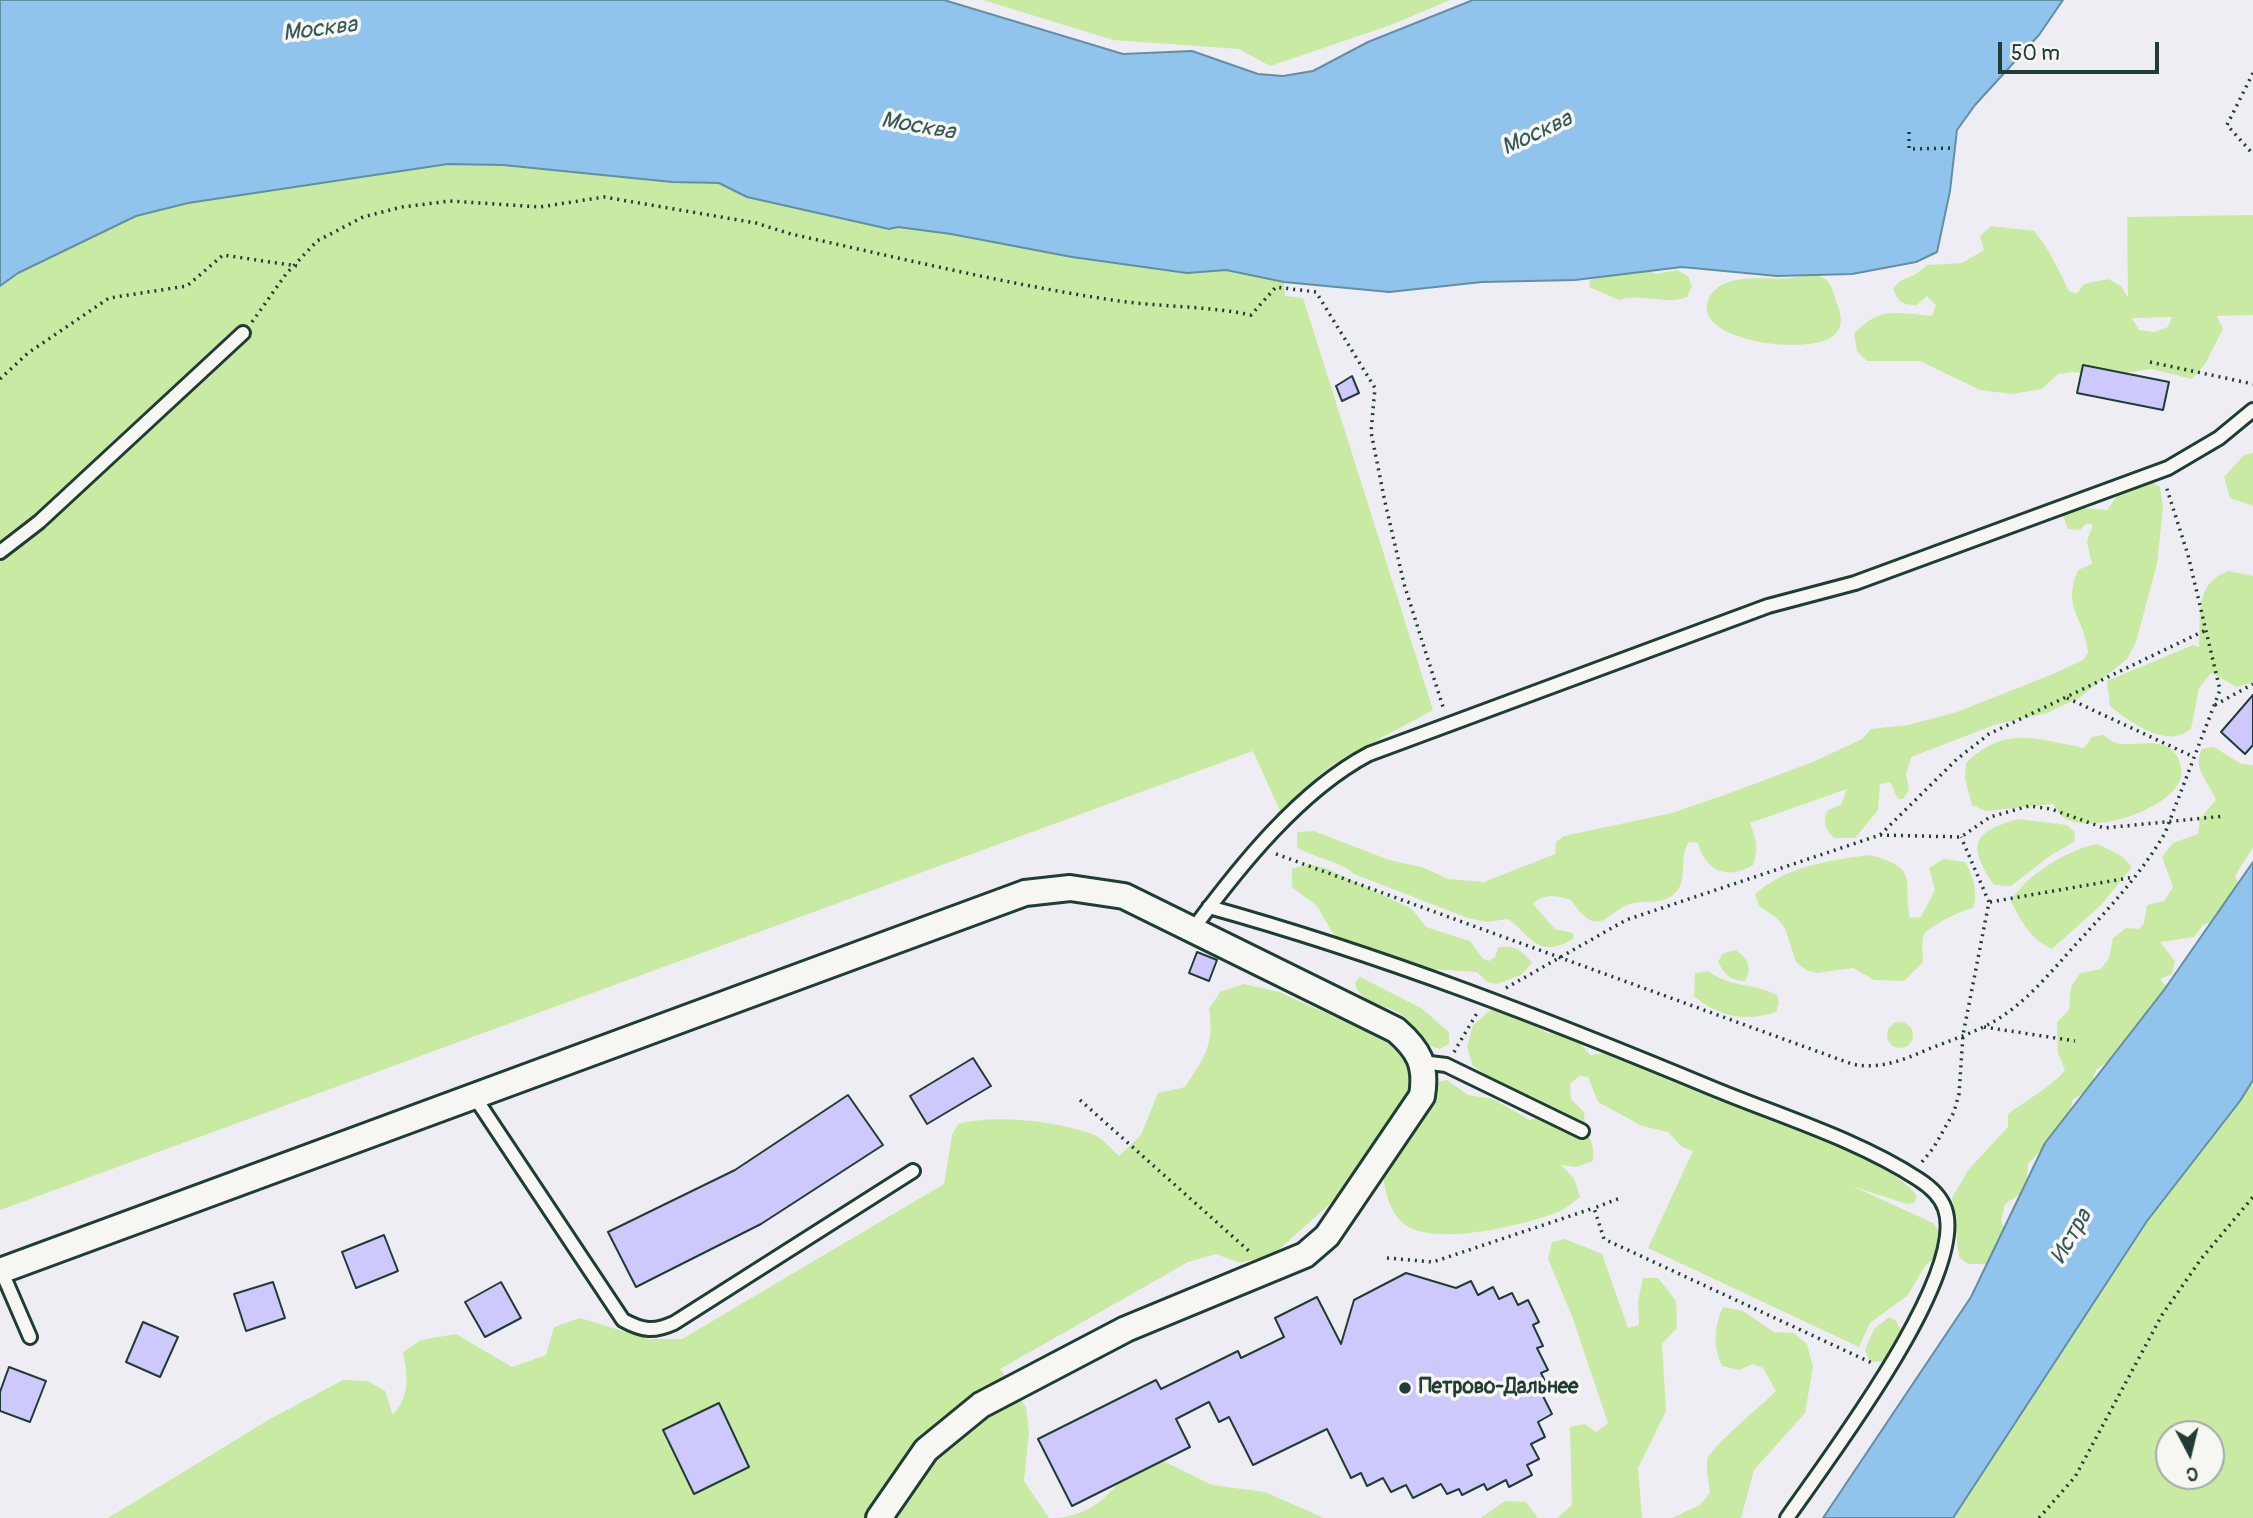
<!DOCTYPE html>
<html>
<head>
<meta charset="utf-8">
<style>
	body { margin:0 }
	#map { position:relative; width:2253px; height:1518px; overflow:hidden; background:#eeedf4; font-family:Pangolin,sans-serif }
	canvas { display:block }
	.north { position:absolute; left:2155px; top:1420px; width:70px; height:70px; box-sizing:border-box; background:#f6f6f2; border:2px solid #a0aca6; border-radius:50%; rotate:173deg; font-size:19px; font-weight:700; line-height:28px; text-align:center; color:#1f3d34 }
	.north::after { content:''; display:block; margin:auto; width:24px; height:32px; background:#1f3d34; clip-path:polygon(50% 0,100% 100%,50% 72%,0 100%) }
	.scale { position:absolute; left:1998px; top:42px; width:161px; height:32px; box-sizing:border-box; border:4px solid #1f3d34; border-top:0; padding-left:9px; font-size:21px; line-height:24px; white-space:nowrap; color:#1f3d34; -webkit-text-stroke:5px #f6f6f2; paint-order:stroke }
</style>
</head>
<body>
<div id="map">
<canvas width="2253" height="1518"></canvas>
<div class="north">С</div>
<div class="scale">50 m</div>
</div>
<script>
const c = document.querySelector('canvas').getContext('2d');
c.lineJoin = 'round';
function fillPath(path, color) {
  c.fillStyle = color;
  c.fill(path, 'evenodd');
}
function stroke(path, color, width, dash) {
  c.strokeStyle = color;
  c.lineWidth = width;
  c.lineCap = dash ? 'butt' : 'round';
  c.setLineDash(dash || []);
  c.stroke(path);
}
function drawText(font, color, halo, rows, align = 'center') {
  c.font = font + ' Pangolin,sans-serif';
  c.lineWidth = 7;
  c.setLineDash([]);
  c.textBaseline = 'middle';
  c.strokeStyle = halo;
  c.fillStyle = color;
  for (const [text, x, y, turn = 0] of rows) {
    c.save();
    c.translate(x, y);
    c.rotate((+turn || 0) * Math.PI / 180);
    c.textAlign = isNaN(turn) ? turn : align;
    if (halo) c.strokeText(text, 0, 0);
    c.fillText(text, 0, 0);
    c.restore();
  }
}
const green = new Path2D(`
	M983,0H1450L1391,25L1270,66L1239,49L1113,40Z
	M448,164L503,165L703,184L719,183L747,197L889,229L898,227L951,234L1072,257L1187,273L1226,270L1284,282L1285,296L1303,298L1433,710L1333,764L1280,811L1253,751L0,1210V286L18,273L136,216L188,203Z
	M2253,215V315L2217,316L2223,329L2205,364L2192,379L2152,369L2103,376L2074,372L2058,374L2042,389L2012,394L1980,390L1920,361H1867L1857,351L1854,334C1879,306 1897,313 1932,316L1936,305L1927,296L1917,305C1902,305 1899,302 1893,289L1900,281L1916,274L1927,265L1962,263L1984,250L1980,236L1991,226L2034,231C2049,248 2059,271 2069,291L2077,294L2084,284L2108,279L2121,286L2128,298L2127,217ZM2172,317L2168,327L2154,332L2139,330L2132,318Z
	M1645,267L1655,274L1677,270L1688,276L1692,286L1687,297C1664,306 1645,292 1619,300L1589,287L1590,280Z
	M1810,274C1830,277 1831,284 1836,301C1840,311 1844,322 1837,332C1819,359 1684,342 1710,296C1728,266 1784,286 1810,274Z
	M2253,453V506L2230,498L2224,477L2244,455Z
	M2147,479L2160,487L2163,507L2157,564L2136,642L2127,659L2079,698L2047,713L1997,724L1911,757L1906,775L1909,790L1903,799H1898L1890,782L1880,784L1878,810L1855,838H1834C1825,828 1822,823 1828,810L1841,805L1847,789L1750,823C1756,839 1759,848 1753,865C1728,880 1706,872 1698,843L1689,842C1678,856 1689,880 1675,893C1662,905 1649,900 1634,903C1607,908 1600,944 1571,900C1557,896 1544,893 1533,904L1555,929L1573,933V939C1537,960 1532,936 1508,919L1486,922L1468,918L1354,874C1339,860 1315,859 1297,847V832L1314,831L1389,860L1422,867L1448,879L1484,882L1555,854L1556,842L1564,836L1672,813L1730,793L1813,762L1862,739L1871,729L1908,725L1957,712L2053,674L2083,660L2088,653C2085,616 2061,610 2078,570L2092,564L2087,541L2093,525L2087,523L2080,530L2068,529L2063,516L2072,507L2107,510L2118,495L2121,481Z
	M2229,571L2253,576V682L2237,687L2211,673L2199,688L2191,729C2167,749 2131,723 2110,706L2107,681L2193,645L2199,647C2201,616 2194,582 2229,571Z
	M2103,735C2107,737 2112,742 2117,743C2136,748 2174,731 2181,767C2190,805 2090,838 2063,817C2060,815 2056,808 2053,804L1986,811L1972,805L1965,779L1966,763C2005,725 2036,739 2084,748L2092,737Z
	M2214,747L2241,764L2253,765V847L2235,876L2240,887L2223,918L2203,925L2194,937L2160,942L2175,961L2172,974L2160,979L2171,992L2116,1056L2097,1069L2093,1077L2096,1087L2073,1099L2068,1120L2028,1164L2026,1190L2005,1204L2001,1220L2006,1237L1989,1264H1968L1959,1257L1952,1198L1969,1169L2008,1127V1114C2025,1101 2053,1086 2065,1070L2058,1053L2057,1022L2069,1010L2071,987L2080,973L2101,969L2109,958L2113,938L2126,928L2139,929L2144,923L2147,905L2164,901L2173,887L2162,857L2173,843L2198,834L2200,819L2216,800C2210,783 2191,768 2202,749Z
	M2018,819L2067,825L2075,833L2074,842L2051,855L2011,886L1994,885C1967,845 1972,832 2018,819Z
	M2098,844L2123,857L2132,867L2101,905L2052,949C2029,938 2023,923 2011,902C2023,876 2071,848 2098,844Z
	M1870,855C1922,869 1902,881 1910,918L1921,917L1935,890L1929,868L1943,859L1965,862C1972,872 1979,896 1973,908C1964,909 1928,927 1924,934C1921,941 1923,954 1923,962L1904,981L1874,980L1853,968L1817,973L1806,970L1796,962L1785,928L1777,918L1759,906L1755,894C1787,866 1830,860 1870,855Z
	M1309,864L1328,869L1412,909L1426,927L1470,941L1483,959L1489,961L1495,957L1498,948C1513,943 1523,951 1532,963L1521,975L1497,984L1487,982L1477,972L1416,968L1335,937L1317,906L1292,887V869Z
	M1735,950C1747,957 1753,968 1745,981C1731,981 1724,974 1718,962L1722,954Z
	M1708,971C1731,988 1755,983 1777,995L1779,1003L1776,1012C1745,1022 1718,1017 1694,996L1695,973Z
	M1360,977L1421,1008L1449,1032V1044L1439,1049C1412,1040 1421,1032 1403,1016C1389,1004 1358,1005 1355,982Z
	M1244,984L1279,992L1387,1040L1417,1070L1414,1096L1362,1175L1274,1254L1240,1263L1216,1254L1188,1262L1000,1369L1026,1407L1029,1433L1024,1481L1049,1518H108L270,1419L343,1380L368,1381L385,1391L393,1415C410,1395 408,1377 403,1352L421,1340L456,1334L512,1367L546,1355L554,1327L580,1318L649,1339H682L944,1184L952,1135L958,1124C994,1114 1059,1121 1094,1135C1103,1138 1112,1150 1119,1156L1141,1135L1158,1093L1185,1087C1204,1058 1215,1044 1209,1009L1220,992Z
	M1506,1007L1547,1033L1575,1036L1590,1055L1606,1053C1666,1076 1887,1150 1917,1196L1914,1203L1907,1204L1852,1186L1933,1223L1941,1235L1938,1255L1925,1266L1908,1295L1870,1323L1859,1347L1648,1248L1693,1151L1682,1147L1668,1132L1642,1126L1598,1102L1588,1077L1579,1076L1570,1084L1571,1099L1584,1112C1584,1131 1596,1142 1593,1161L1576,1167L1561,1165L1574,1178L1580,1197C1573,1202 1566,1209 1558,1212C1524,1225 1439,1246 1407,1226C1393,1218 1385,1195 1384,1180C1383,1159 1425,1100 1437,1082L1447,1080L1468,1095L1493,1099L1530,1120L1544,1115L1473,1066L1467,1047L1473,1025L1491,1010Z
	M1887 1035a13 13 0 1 1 26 0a13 13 0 1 1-26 0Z
	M2253,1080V1518H1953L2147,1221ZM2169,1434H2211V1476H2169Z
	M1565,1239L1602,1254L1628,1328L1639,1325L1638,1301L1643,1278H1658L1676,1301L1677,1328L1662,1344L1666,1411L1638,1468L1642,1518H1557L1572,1505L1570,1427L1585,1424L1596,1432L1608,1423L1572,1316L1548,1259L1552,1242Z
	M1723,1307L1743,1311L1774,1332L1794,1333L1807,1344L1813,1367L1805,1413L1754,1470L1741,1518H1672L1700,1505L1710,1493C1709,1483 1706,1470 1707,1460C1709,1449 1764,1403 1776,1391L1763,1368L1753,1364L1739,1370L1722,1366C1713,1348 1714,1325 1723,1307Z
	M1889,1317L1896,1321L1901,1331L1898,1344L1885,1361L1870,1362L1865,1350L1874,1329Z
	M1151,1455L1212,1485L1265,1492L1324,1518H1055C1107,1514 1112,1480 1151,1455Z
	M1505,1501L1526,1502L1538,1518H1481Z`);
const water = new Path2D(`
	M0,0H944L1123,54L1192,51L1258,74L1283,76L1313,71L1368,42L1473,0H2063L2039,35L1975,105L1957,130L1950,191L1937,252L1916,262L1852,274L1777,276L1682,267L1575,280L1482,282L1389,292L1284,282L1226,270L1187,273L1072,257L951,234L898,227L889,229L747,197L719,183L672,182L503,165L448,164L188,203L136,216L18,273L0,286Z
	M2253,862V1080L2240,1101L2147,1221L1953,1518H1823L1971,1297L2045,1143L2164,990Z`);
const building = new Path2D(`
	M2083,365L2169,382L2163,410L2077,393Z
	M1352,376L1359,393L1342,401L1336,386Z
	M2253,695V745L2245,754L2221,732Z
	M1197,952L1217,960L1209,981L1189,973Z
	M973,1058L991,1086L927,1124L910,1096Z
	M848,1095L883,1145L761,1224L636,1287L608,1232L735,1170Z
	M384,1235L398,1271L356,1288L342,1252Z
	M1406,1273L1456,1288L1471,1281L1478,1295L1493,1287L1499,1299L1512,1293L1518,1305L1528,1300L1539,1322L1533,1325L1543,1346L1537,1348L1548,1370L1541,1373L1547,1385L1539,1388L1552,1414L1538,1422L1545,1437L1531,1444L1539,1459L1527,1465L1532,1475L1509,1487L1506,1480L1487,1490L1484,1484L1462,1495L1459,1489L1447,1494L1441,1484L1413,1498L1406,1485L1391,1492L1383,1478L1367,1486L1361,1473L1351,1478L1327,1429L1253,1465L1229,1417L1219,1422L1209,1402L1176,1419L1190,1447L1072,1506L1038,1439L1156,1380L1161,1389L1238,1351L1241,1358L1284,1337L1275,1318L1317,1297L1341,1344L1354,1300Z
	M273,1282L285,1318L246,1331L234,1294Z
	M501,1282L521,1318L485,1337L465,1302Z
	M143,1322L178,1337L160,1377L126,1362Z
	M9,1367L46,1381L30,1422L0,1411V1392Z
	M719,1403L749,1467L694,1494L663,1430Z`);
const path = new Path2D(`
	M2253,73L2227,125L2253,154
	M1909,132V149L1955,148
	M252,322L286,274L317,241L363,217L402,207L450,201L540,207L604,197L756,223L791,234C900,258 1009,285 1119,301C1163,307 1208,306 1251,315L1276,287L1316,292L1375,388L1371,432L1385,502L1404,584L1444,710
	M2150,362L2253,384
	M0,379L28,353L109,298L187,286L223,255L297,266
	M2067,698L2194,757
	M2215,705L2253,684
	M1880,835L1961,837L1990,817L2029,806L2051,809L2104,828L2225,816
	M1276,854L1852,1064C1880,1070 1903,1060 1929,1049C1951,1040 1977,1032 1998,1019C2030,999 2053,969 2078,942C2110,907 2141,874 2165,833L2220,690L2188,555L2166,486
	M1990,902L2134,877
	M1506,988L1626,920L1880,835L1957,759L1989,734L2206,630
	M1984,1027L2075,1041
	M1454,1052L1477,1013
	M1080,1100L1250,1252
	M1922,1162L1934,1147L1954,1112L1959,1094L1963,1035L1989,902L1961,837
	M1618,1199L1594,1208L1604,1239L1872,1363
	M1387,1258L1433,1262L1594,1208
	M2039,1518L2075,1477L2162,1315L2201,1259L2253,1197`);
const service = new Path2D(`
	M0,552L39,522L243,333
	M1209,907C1383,955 1551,1021 1717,1090C1783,1117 1858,1140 1918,1179C1929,1186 1941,1197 1945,1209C1968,1276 1827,1460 1787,1518
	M1193,929C1239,867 1299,791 1369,754L1768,606L1855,583L2168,468L2219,438L2253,410
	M1422,1062L1446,1065L1582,1131
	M474,1096L623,1320C643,1331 654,1332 674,1323L913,1171
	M1,1270L30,1337`);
const minor = new Path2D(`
	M0,1271L1025,893L1070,888L1124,896L1396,1030C1419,1050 1427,1065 1422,1096L1327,1236L1305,1255L1126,1329L981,1405L926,1450L879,1518`);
const markers = [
	[1405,1388,7,"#1f3d34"]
];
const poiNames = [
	["Петрово-Дальнее",1419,1388]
];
const waterNames = [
	["Москва",320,30,-7],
	["Москва",918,127,10],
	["Москва",1537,134,-25],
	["Истра",2072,1237,-60]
];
fillPath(green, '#c9eaa3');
fillPath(water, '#90c4ed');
stroke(water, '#638ea3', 2);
fillPath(building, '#cec9fc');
stroke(building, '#1f3d34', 2);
stroke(service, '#1f3d34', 18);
stroke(minor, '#1f3d34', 30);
stroke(path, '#1f3d34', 3.5, [2, 5]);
stroke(service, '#f6f6f2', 12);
stroke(minor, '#f6f6f2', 24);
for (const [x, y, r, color] of markers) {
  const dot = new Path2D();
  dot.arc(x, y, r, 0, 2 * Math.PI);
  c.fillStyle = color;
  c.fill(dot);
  stroke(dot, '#f6f6f2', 2.5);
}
drawText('bold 21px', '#1f3d34', '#f6f6f2', poiNames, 'left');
drawText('italic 23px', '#365859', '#f6f6f2', waterNames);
</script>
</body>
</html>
